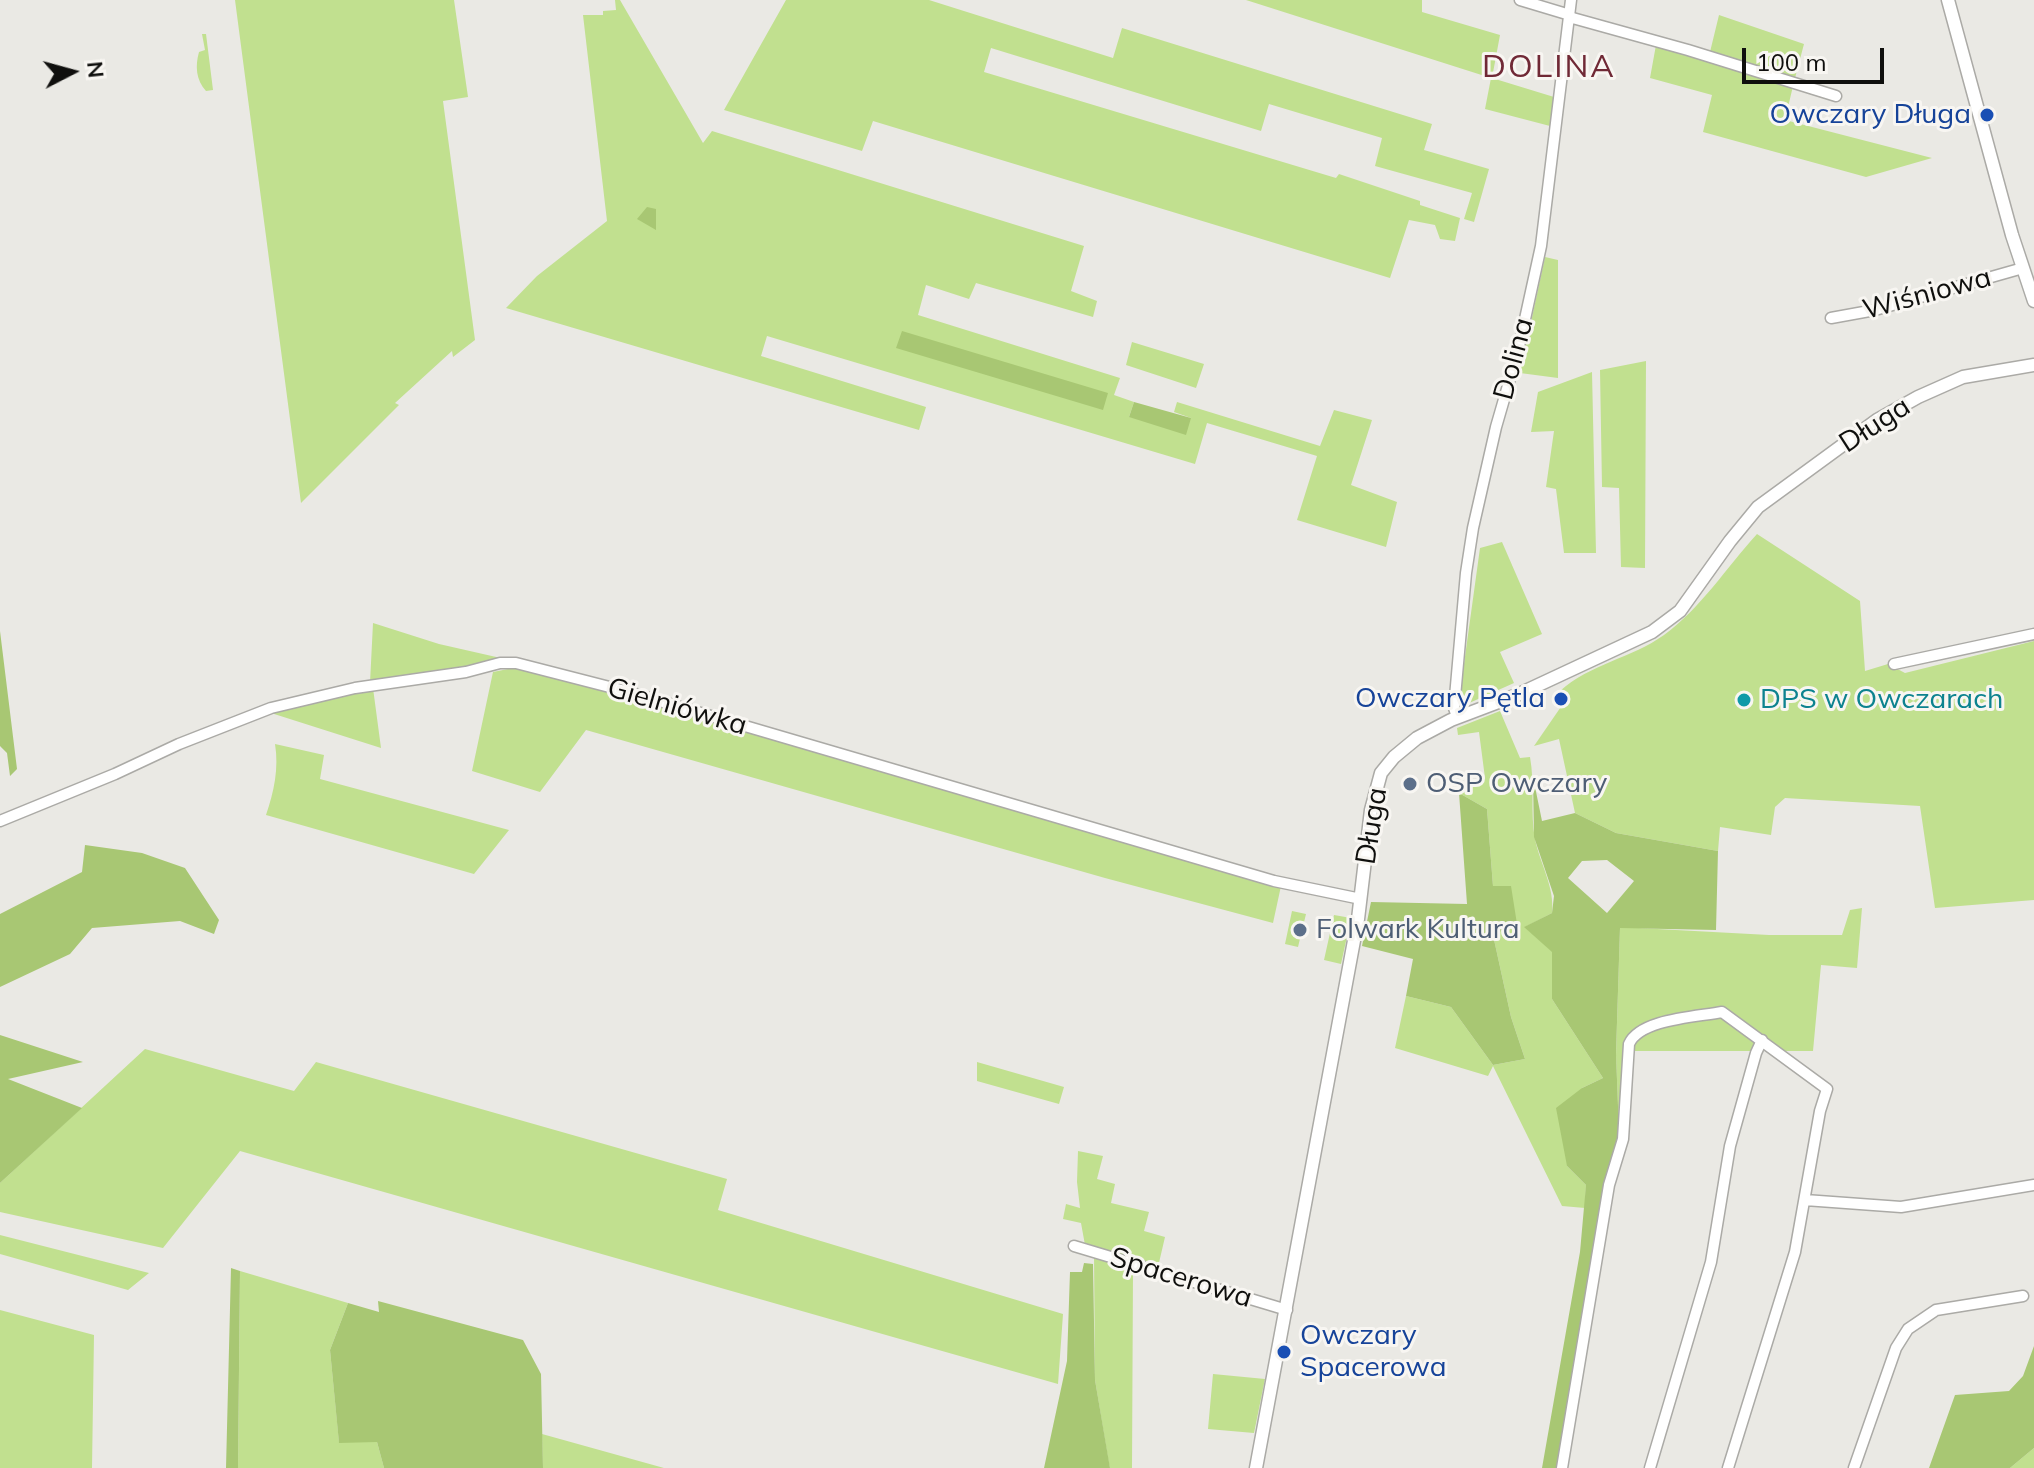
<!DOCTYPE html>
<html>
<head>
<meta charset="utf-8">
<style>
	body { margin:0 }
	#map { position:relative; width:2034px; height:1468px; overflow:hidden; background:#eae9e4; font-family:Mulish,sans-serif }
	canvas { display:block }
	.north { position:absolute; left:32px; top:32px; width:80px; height:80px; -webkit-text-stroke:6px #f8f6f2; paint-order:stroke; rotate:84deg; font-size:22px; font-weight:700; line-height:32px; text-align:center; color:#0f0f0d }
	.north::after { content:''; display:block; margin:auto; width:28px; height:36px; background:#0f0f0d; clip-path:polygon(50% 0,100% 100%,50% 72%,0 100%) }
	.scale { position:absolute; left:1742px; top:48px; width:142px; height:36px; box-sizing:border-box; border:4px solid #0f0f0d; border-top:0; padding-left:10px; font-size:24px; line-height:28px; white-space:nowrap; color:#0f0f0d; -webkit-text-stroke:6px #f8f6f2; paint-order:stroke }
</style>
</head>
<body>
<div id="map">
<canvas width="2034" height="1468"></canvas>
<div class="north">N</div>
<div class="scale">100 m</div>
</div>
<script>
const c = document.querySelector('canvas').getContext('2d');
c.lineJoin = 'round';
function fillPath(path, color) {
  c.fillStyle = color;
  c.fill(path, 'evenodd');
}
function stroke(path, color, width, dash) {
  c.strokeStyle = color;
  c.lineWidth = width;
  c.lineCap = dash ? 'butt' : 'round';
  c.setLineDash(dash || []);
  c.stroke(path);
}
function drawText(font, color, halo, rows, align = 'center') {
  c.font = font + ' Mulish,sans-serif';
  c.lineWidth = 6;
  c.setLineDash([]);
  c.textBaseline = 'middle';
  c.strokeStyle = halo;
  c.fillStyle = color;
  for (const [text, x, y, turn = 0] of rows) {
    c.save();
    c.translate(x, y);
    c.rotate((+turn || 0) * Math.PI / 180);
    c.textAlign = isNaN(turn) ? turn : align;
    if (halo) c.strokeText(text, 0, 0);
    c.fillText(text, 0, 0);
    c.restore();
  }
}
const green = new Path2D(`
	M235,0H454L468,97L443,101L475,340L453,357L452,351L395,403L399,405L301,503Z
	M615,0H620L703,143L712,131L1084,246L1071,291L1097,301L1093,317L976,283L969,299L926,285L918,315L1120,378L1114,395L1134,402L1129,417L1191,418L1174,412L1177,402L1320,446L1334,410L1372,420L1351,485L1397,502L1386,547L1297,520L1317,456L1207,423L1195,464L767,336L761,356L926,407L919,430L506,308L537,276L607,221L583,15H603V11L616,10Z
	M786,0H929L1113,58L1122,28L1432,124L1424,150L1489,169L1474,222L1464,219L1472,193L1375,166L1382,138L1269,104L1261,131L991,48L984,72L1336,178L1339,174L1420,201V205L1460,218L1455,241L1440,239L1435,225L1409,220L1390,278L873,121L862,151L724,110Z
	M1246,0H1422V12L1500,35L1492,78L1554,97L1550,126L1485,109L1491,78Z
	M1719,15L1804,44L1795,78L1710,52Z
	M202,34H206L213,90L206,91C196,80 195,66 199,52L205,50Z
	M1656,45L1793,86L1785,120L1932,158L1866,177L1703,132L1712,95L1650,78Z
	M1545,257L1558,260V378L1520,373Z
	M1132,342L1204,364L1196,388L1126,365Z
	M1646,361L1645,568L1621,567L1619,488L1602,487L1600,370Z
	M1592,372L1596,553H1564L1556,489L1546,487L1554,431L1531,432L1538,392Z
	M1757,534L1860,601L1865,671L1888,664L1905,673L2034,641V900L1935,908L1920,806L1785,798L1775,807L1771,835L1720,827L1718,851L1616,833L1575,813L1559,739L1534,746L1567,698L1560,691C1590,664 1632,658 1664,635C1700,609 1727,567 1757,534Z
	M1502,542L1542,634L1500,652L1514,683L1467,704L1459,700L1480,548Z
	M373,623L439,644L505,659L479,666L370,683Z
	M513,668L617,692L1281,886L1273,923L1105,878L586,730L540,792L472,771L493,672Z
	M373,688L381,748L271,713L321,699Z
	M1500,711L1520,758L1530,757C1535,784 1530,813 1535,839C1540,864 1555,887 1552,913L1525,927L1553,952L1552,999L1603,1078L1582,1088L1567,1166L1586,1185L1585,1208L1562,1206L1493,1066L1488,1076L1395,1048L1406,996L1451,1007L1493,1065L1525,1059L1511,1017L1493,935L1511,886H1493L1487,809L1459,793L1485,778L1479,732L1458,735L1457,728Z
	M275,744L324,755L320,779L509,830L474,874L266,815C274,792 279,768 275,744Z
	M1862,908L1857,968L1821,965L1813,1051H1633L1619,1132L1616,1055L1620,927L1769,935H1842L1850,910Z
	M1292,911L1306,914L1298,947L1285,944Z
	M1334,915L1351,918L1341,964L1324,960Z
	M145,1049L294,1091L316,1062L727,1179L718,1210L1063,1314L1058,1384L240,1151L163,1248L0,1212V1183Z
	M977,1062L1064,1087L1059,1104L977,1081Z
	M1078,1151L1103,1156L1097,1179L1115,1184L1111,1203L1149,1212L1144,1231L1165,1237L1158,1267L1085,1245L1081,1223L1063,1219L1066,1204L1080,1208L1077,1182Z
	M0,1235L149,1273L128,1290L0,1254Z
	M1094,1254L1133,1271L1132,1468H1110L1109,1464L1095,1380Z
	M240,1271L348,1303L330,1350L339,1442H377L384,1468H238Z
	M0,1310L94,1335L92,1468H0Z
	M1213,1374L1265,1379L1254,1433L1208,1429Z
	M542,1434L664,1468H543Z
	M2034,1448V1468H2010Z`);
const forest = new Path2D(`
	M647,207L656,209V230L637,219Z
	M902,331L1108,393L1103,410L896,348Z
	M1134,402L1191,418L1186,435L1129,417Z
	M0,631L17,769L10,776L7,753L0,746Z
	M1533,777L1542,821L1575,813L1616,833L1718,851L1716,930L1620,928L1616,1054L1619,1132L1562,1468H1542L1580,1252L1586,1185L1567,1166L1556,1108L1582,1088L1603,1078L1552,999V952L1524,927L1552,913L1554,896L1534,837ZM1607,860L1634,881L1607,913L1568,878L1582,861Z
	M1459,793L1487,809L1493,886H1511L1517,924L1493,935L1511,1017L1525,1059L1493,1065L1451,1007L1406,996L1413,959L1362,946L1371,902L1467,904Z
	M85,845L142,853L185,868L219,920L214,934L180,921L92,928L70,954L0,987V914L82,872Z
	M0,1035L83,1062L8,1079L82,1108L0,1183Z
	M1084,1263L1093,1264L1095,1380L1110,1468H1044L1067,1361L1070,1272H1082Z
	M231,1268L240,1271L238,1468H226Z
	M378,1301L523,1340L541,1374L543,1468H384L377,1442L339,1443L330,1350L348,1303L379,1312Z
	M2034,1346V1448L2010,1468H1929L1955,1395L2009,1391L2023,1376Z`);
const minor = new Path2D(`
	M1520,0L1570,15
	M1569,17L1688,50L1836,96
	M1831,318L1875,310L2023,268
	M1894,664L2034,634
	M1457,717L1454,708L1455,697L1466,573L1473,528L1496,427L1518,351L1541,246L1571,0
	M0,821L115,774L179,744L271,708L355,688L466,672L500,663H516L629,692L1274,881L1361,899
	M1805,1200L1901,1207L2034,1185
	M1074,1246L1287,1310
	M1562,1468L1609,1185L1623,1139L1629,1044C1640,1019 1696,1017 1722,1012L1827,1089L1820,1111L1795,1252L1728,1468
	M1650,1468L1711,1262L1730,1146L1756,1053L1762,1040
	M1854,1468L1896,1348L1908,1329L1936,1310L2023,1296`);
const tertiary = new Path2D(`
	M1948,0L2012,235L2034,301
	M1256,1468L1358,919L1371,810L1381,773L1394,757L1417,738L1451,720L1517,695L1652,632L1680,611L1730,541L1758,507L1877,420L1918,397L1963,377L2034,365`);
const markers = [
	[1987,115,8,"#1a4fb4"],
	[1561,699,8,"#1a4fb4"],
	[1744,700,8,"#0f9aa8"],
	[1410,784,8,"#5c6f8a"],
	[1300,930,8,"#5c6f8a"],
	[1284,1352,8,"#1a4fb4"]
];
const transitNames = [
	["Owczary Długa",1971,115],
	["Owczary Pętla",1545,699],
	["Owczary",1300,1336,"left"],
	["Spacerowa",1300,1368,"left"]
];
const streetNames = [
	["Wiśniowa",1927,294,-15],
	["Dolina",1514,359,-75],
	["Długa",1875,425,-33],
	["Gielniówka",677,707,16],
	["Długa",1372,826,-81],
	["Spacerowa",1181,1278,17]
];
const cultureNames = [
	["DPS w Owczarach",1760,700]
];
const serviceNames = [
	["OSP Owczary",1426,784],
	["Folwark Kultura",1316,930]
];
const quarterNames = [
	["DOLINA",1549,67]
];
fillPath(green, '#c1e08f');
fillPath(forest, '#a8c773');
stroke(minor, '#abaaa6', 13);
stroke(tertiary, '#abaaa6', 15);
stroke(minor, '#fff', 10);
stroke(tertiary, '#fff', 12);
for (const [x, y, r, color] of markers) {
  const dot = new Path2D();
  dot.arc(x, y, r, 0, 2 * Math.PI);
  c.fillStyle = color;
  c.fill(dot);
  stroke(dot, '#f8f6f2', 3);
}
drawText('28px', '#164399', '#f8f6f2', transitNames, 'right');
drawText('28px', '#0f0f0d', '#f8f6f2', streetNames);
drawText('28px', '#0d838f', '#f8f6f2', cultureNames, 'left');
drawText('28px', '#4e5e75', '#f8f6f2', serviceNames, 'left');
c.letterSpacing = '2px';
drawText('32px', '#702936', '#f8f6f2', quarterNames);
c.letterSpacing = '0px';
</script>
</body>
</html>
